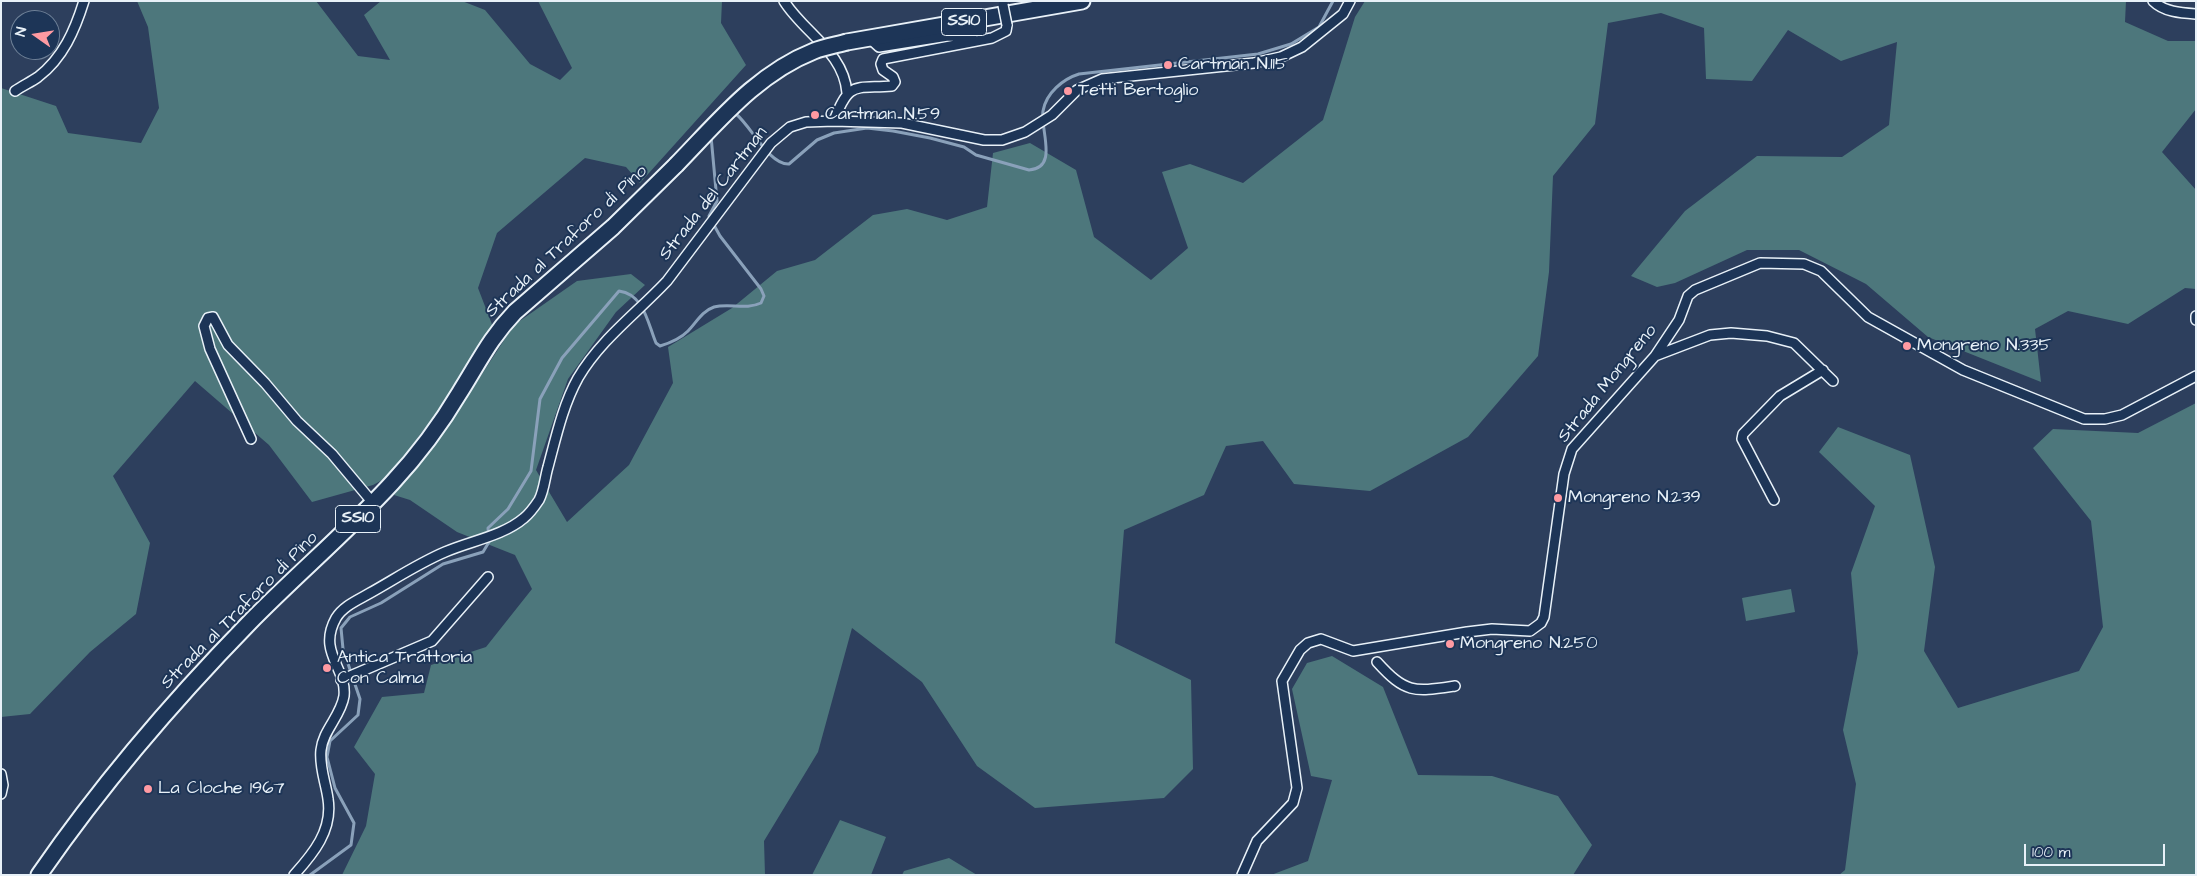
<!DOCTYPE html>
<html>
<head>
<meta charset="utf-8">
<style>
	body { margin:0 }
	#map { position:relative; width:2197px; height:876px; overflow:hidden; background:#2d3f5d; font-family:"Architects Daughter",sans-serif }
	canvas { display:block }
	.frame { position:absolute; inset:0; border:2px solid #e8f1f8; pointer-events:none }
	.north { position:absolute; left:10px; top:10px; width:50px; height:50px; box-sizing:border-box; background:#1d3557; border:1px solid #6e8097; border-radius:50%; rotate:283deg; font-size:14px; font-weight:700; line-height:20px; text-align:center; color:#e8f1f8 }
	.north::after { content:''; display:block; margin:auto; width:18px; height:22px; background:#ff9aa2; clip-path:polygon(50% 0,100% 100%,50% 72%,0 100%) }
	.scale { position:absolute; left:2024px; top:844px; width:141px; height:22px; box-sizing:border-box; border:2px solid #e8f1f8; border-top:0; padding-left:6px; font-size:15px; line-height:18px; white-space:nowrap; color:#e8f1f8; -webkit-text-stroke:4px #1d3557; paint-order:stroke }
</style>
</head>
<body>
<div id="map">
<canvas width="2197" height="876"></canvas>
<div class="frame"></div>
<div class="north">N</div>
<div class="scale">100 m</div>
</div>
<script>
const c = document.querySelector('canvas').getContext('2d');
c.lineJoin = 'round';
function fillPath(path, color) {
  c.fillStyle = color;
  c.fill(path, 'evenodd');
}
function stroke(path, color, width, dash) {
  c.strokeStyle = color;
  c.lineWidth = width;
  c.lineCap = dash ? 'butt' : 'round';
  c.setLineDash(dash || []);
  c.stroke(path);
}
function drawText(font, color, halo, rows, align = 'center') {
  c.font = font + ' "Architects Daughter",sans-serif';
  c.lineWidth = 4;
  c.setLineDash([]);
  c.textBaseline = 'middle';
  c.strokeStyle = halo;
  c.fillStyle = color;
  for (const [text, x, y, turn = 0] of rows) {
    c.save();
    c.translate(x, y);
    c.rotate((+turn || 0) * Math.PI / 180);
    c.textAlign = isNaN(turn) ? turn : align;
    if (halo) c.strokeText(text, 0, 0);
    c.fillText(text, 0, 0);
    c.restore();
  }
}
const green = new Path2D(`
	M137,1H316L358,56L390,60L364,15L381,1H462L485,10L530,64L560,80L572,68L538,1H722L721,23L746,65L640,183L626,167L585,158L497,233L478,288L493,327L460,382L388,477L373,485L312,502L269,445L195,381L113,476L150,543L136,614L90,652L30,714L1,717V88L56,106L68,133L141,143L159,108L148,27Z
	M1365,1H2126L2125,22L2168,41H2196V109L2162,152L2196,190V289L2185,288L2128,324L2068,311L2035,329L2041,382L1928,337L1866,284L1799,250H1747L1675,283L1657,287L1631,276L1685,211L1757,156L1842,157L1889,125L1897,42L1841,61L1788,30L1752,81L1706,79L1704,28L1661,13L1608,23L1595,124L1553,176L1549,272L1538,356L1468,437L1370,491L1294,484L1263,441L1226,446L1204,495L1124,530L1115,643L1191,680L1193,769L1164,798L1035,808L977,766L922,682L852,628L818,752L764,841L765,875H342L366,826L375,774L354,747L382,697L424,693L431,665L486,647L532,589L515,555L457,532L410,500L394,495L446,429L514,325L577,281L631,274L645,285L616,312L568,379L536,470L567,522L629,465L673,383L668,347L732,308L777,271L815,260L873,215L907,209L947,220L987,207L993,153L1030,143L1076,170L1094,237L1151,280L1188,248L1162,172L1190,164L1243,183L1323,120L1355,17Z
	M2196,403V875H1839L1845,870L1856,784L1843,730L1858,653L1851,573L1875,506L1819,452L1838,427L1910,455L1935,567L1924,651L1958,708L2079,671L2103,627L2091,521L2033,448L2053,429L2138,433Z
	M1791,589L1795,612L1746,621L1742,598Z
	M1332,656L1383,687L1418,775L1492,776L1558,796L1592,845L1573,875H1271L1308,861L1332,780L1311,776L1292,689L1307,663Z
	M840,820L886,837L871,875H812Z
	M949,858L977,875H902L904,871Z`);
const stream = new Path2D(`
	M733,116L736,114C751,126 769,165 789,164L817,140L834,133L867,128L893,131L930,138L964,147L976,155L1029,170C1059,168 1040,130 1043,111C1046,93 1063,79 1079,74L1258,54L1291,44L1319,27L1333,1
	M310,875L351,845L354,823L335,788L327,757L330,741L358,715L360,699L343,649L341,628L350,617L381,603L443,564L483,552L489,542L488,528L508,509L531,471L540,399L562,358L619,291C644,294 648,324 656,343L660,346C670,343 680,339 688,331C696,323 702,311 714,307C729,303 746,310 761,303L764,296L761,289L720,236L709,216L717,201L711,136`);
const street = new Path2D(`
	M784,1C804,33 844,52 847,93
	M2153,1C2164,12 2181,13 2196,14
	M869,38L879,47L948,36L972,37
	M15,91C22,86 31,82 38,77C63,58 75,30 84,1
	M834,121C849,80 855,89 892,86L895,82L893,77L883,70L881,64L883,59L992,38L1006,31L1007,25
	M2196,316V320
	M1655,356L1710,335L1731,333L1767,336L1794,343L1833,381
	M251,439L210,349L204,326L208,318L213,317L228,345L265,383L297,421L332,454L373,503
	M1774,500L1742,439L1743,434L1780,396L1823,370
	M1377,662C1406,694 1414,692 1455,686
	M341,680L432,641L488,577
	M1,774L3,785L1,794
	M294,875C313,854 333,830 328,799C326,783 319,767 321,750C323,730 341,716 344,696C347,668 317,652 336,618C343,606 358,600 370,593C395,579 419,563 445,552C470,541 503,536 524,518C529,514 535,506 539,500C544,491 545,477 548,467C556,437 563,405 578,378C601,339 637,313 667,281L771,143L790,127L806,122L834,121L902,123L984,140H1002L1025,132L1052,115L1077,90L1102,79L1254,63L1281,57L1302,47L1343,14L1350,1
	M1242,875L1257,841L1293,803L1297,788L1282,681L1300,650L1308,643L1321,639L1353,651L1467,632L1492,629L1530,631L1541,623L1544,617L1564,474L1572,449L1655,356L1679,320L1688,296L1695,290L1760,263L1804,264L1821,271L1868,317L1963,370L2084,419H2105L2122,415L2196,376`);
const primary = new Path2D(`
	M847,42L1082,1
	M39,875C101,785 173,701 249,623C296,575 347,532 392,483C418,455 441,424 460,392C479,362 490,338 515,312L613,227L676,165`);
const streetBridge = new Path2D(`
	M1003,5L1007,25`);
const primaryBridge = new Path2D(`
	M676,165C718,122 756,74 814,51C824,47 836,45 847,42`);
const markers = [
	[1168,65,5,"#ff9aa2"],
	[1068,91,5,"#ff9aa2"],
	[815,115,5,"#ff9aa2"],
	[1907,346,5,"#ff9aa2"],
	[1558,498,5,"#ff9aa2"],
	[1450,644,5,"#ff9aa2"],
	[327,668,5,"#ff9aa2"],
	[148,789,5,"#ff9aa2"]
];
const shields = [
	[964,22,45],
	[358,519,45]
];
const shieldNames = [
	["SS10",964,22],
	["SS10",358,519]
];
const poiNames = [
	["Cartman N.115",1178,65],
	["Tetti Bertoglio",1078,91],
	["Cartman N.59",825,115],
	["Mongreno N.335",1917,346],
	["Mongreno N.239",1568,498],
	["Mongreno N.250",1460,644],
	["Antica Trattoria",337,658],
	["Con Calma",337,679],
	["La Cloche 1967",158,789]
];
const streetNames = [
	["Strada del Cartman",714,194,-52],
	["Strada al Traforo di Pino",567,242,-43],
	["Strada Mongreno",1608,384,-51],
	["Strada al Traforo di Pino",240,611,-45]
];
fillPath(green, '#4d777c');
stroke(stream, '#8aa1ba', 3);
stroke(street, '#e8f1f8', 12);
stroke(primary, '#e8f1f8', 19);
stroke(street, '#1d3557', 9);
stroke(primary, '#1d3557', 15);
stroke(streetBridge, '#e8f1f8', 12, []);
stroke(primaryBridge, '#e8f1f8', 19, []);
stroke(streetBridge, '#1d3557', 9);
stroke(primaryBridge, '#1d3557', 15);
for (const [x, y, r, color] of markers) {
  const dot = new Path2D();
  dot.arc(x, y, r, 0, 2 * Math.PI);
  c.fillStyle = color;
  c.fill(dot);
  stroke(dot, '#1d3557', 2);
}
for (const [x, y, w] of shields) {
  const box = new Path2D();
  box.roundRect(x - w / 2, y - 13.5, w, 27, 4);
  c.fillStyle = '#1d3557';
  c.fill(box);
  stroke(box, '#e8f1f8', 1);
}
drawText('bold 16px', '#e8f1f8', null, shieldNames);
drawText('18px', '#e8f1f8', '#1d3557', poiNames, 'left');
drawText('18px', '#e8f1f8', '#1d3557', streetNames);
</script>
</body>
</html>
